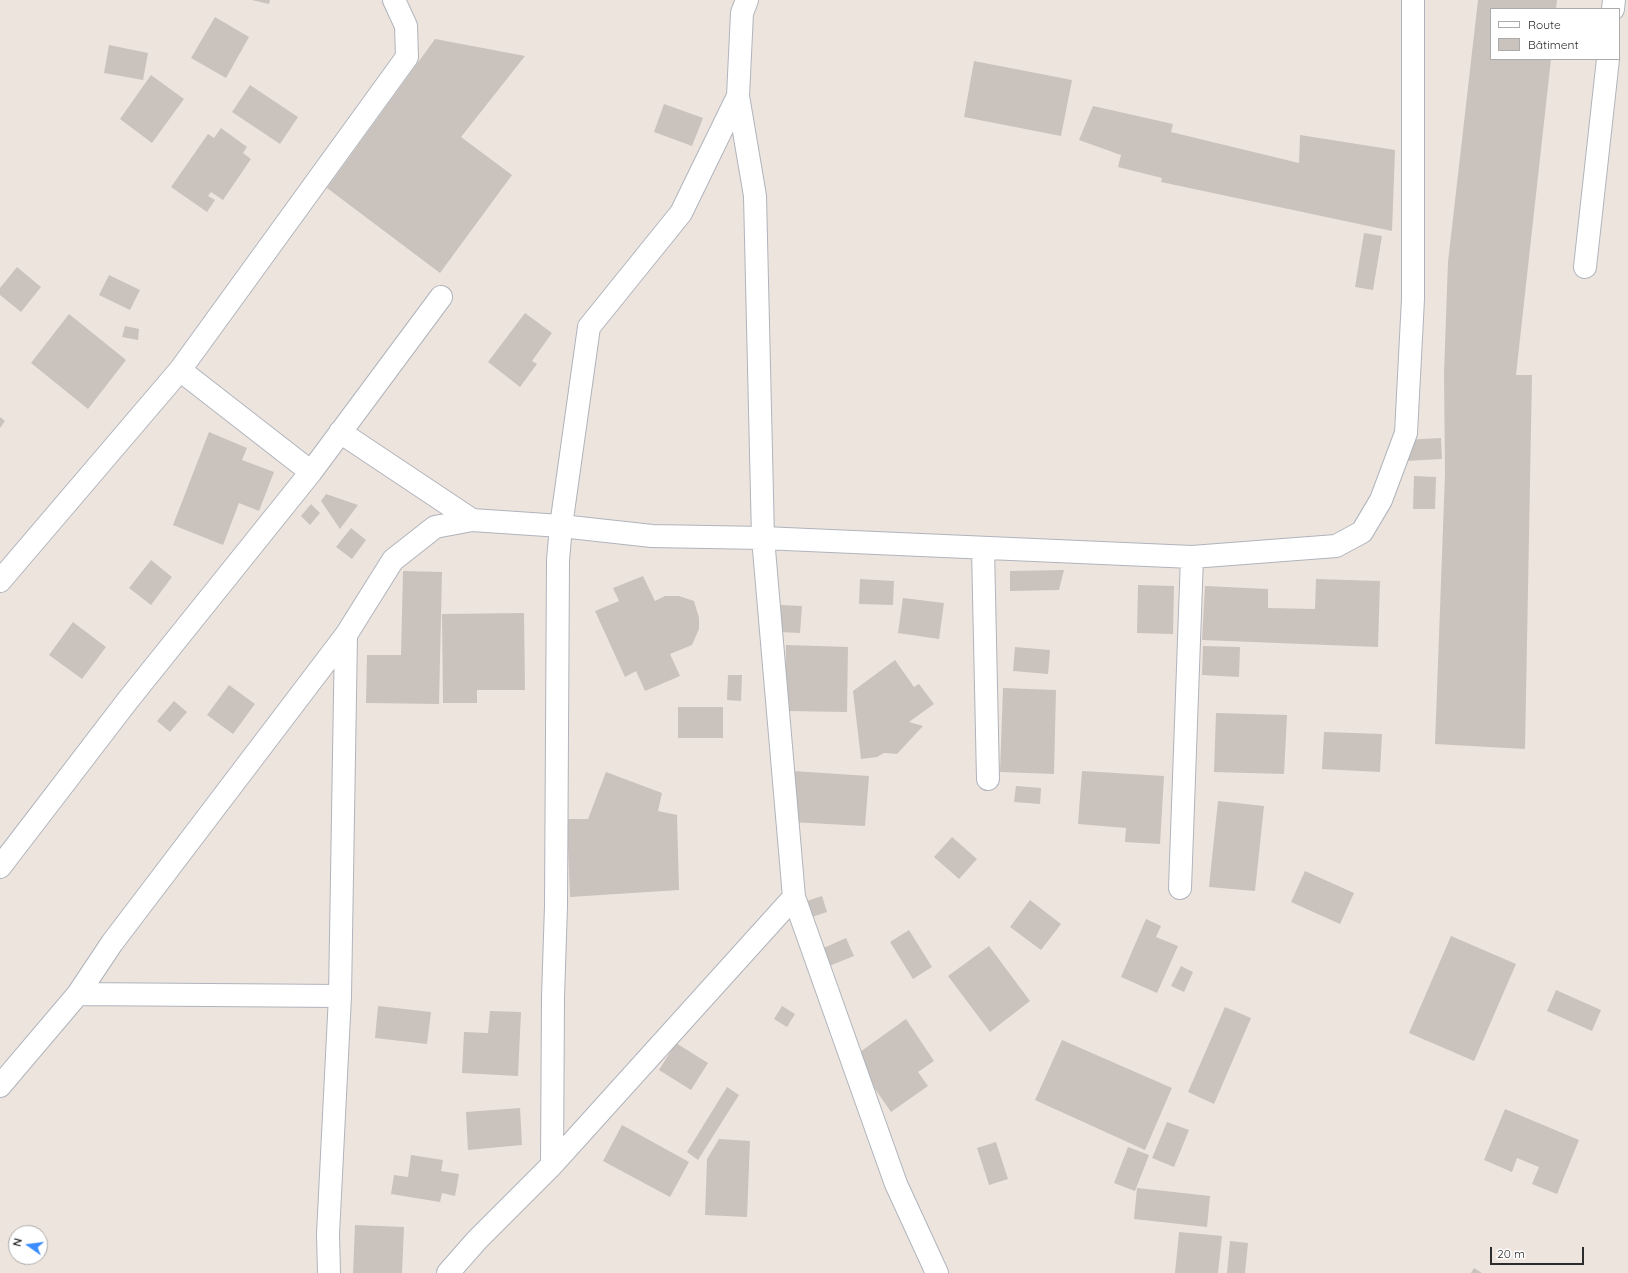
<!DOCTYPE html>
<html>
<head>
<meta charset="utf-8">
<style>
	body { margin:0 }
	#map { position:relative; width:1628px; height:1273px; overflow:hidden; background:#eee4de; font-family:Quicksand,sans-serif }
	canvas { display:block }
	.legend { position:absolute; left:1490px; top:8px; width:130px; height:52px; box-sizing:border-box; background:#fff; border:1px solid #ababab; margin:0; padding:5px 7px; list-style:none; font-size:12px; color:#2c2c2c }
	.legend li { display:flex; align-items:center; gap:8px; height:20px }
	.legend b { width:20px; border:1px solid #ababab }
	.north { position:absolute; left:8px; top:1225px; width:40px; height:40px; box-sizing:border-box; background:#fff; border:1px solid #ababab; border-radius:50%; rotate:284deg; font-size:11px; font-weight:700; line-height:16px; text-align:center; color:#2c2c2c }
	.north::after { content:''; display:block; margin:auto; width:14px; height:18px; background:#3b8dff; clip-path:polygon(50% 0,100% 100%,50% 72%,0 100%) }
	.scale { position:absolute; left:1490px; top:1247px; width:94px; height:18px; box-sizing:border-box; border:2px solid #2c2c2c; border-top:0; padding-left:5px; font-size:12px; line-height:14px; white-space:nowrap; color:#2c2c2c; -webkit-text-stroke:3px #fff; paint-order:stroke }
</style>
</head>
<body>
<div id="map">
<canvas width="1628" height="1273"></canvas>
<ul class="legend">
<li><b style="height:5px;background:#fff"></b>Route</li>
<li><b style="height:11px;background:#c9c2bd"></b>Bâtiment</li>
</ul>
<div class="north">N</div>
<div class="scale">20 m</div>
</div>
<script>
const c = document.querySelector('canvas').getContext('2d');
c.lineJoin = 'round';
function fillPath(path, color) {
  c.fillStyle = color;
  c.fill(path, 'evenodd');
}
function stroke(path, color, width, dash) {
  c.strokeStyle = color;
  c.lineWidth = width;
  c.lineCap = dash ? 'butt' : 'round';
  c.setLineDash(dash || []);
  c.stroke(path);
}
const building = new Path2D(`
	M252,0H270L269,4Z
	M1478,0H1557L1556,9H1491V59H1551L1516,375H1532L1525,749L1435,744L1445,474L1444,373L1448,262Z
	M215,17L249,37L226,78L191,58Z
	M435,39L525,56L461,137L512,175L440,273L327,188Z
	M109,45L148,53L143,80L104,73Z
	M974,61L1072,80L1061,136L964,117Z
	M151,75L184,99L152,143L120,119Z
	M250,85L298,117L280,144L232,112Z
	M664,104L703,118L692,146L654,132Z
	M1093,106L1173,124L1171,132L1299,163L1300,135L1395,150L1392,231L1161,182L1162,178L1118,167L1121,155L1079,140Z
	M221,128L247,147L243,153L251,159L223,200L211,192L208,196L215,200L207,212L171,187L208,134L214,138Z
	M1364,233L1382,236L1373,290L1355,287Z
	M17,267L41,287L21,312L0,295V288Z
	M109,275L140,290L130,310L99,295Z
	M525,313L552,333L532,361L537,364L520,387L488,362Z
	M69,314L126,360L88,409L31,363Z
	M125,326L139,329L138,340L122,337Z
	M0,417L5,421L0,428Z
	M209,432L247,448L242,460L274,472L259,511L239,503L223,545L173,525Z
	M1441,438L1442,459L1405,461L1404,440Z
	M1414,476L1436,477L1435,509H1413Z
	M326,494L358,505L340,529L321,501Z
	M311,504L320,513L310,525L301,516Z
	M351,528L366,540L352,559L336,547Z
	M151,560L172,577L151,605L129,588Z
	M1064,570L1059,590L1010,591V571Z
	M403,571L442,572L439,704L366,703L367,655H401Z
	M643,576L655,601L665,596H679L694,601L699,618V629L692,645L670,654L680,676L645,691L636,671L625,677L595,611L619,601L613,588Z
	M860,579L894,581L893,605L859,604Z
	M1316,579L1380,581L1378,647L1202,640L1205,586L1268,589V608L1315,609Z
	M1138,585L1174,586L1173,634L1137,633Z
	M903,598L944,603L939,639L898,633Z
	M781,605L802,606L800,633L779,632Z
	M524,613L525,690H477V703H443L442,614Z
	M73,622L106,647L82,679L49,655Z
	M786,645L848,647L847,712L785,711Z
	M1203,646L1240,647L1239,677L1202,675Z
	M1015,647L1050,650L1048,674L1013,671Z
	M895,660L914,687L919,684L934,704L909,722L923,726L897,754L884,753L877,757L861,759L853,691Z
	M728,675H742L741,701L727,700Z
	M229,685L255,704L233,734L207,715Z
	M1003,688L1056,690L1054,774L1000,772Z
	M174,701L187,712L170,732L157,721Z
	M678,707H723V738H678Z
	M1216,713L1287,715L1284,774L1214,772Z
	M1324,732L1382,734L1380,772L1322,769Z
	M793,771L869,776L865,826L790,822Z
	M1082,771L1164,776L1160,844L1125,842L1126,828L1078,824Z
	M606,772L662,793L658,811L677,815L679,890L570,897L567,819H588Z
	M1016,786L1041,788L1040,804L1014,802Z
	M1218,801L1264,806L1255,891L1209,887Z
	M952,837L977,859L959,879L934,857Z
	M1305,871L1354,893L1340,924L1291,902Z
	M822,896L827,912L812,917L807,901Z
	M1030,900L1061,924L1041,950L1010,927Z
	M1146,919L1161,926L1156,937L1178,946L1157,993L1121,977Z
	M909,930L932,967L913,979L890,942Z
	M1451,936L1516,964L1474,1061L1409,1033Z
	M846,938L854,956L824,968L817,951Z
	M989,946L1030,1001L990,1032L948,976Z
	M1181,966L1193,972L1184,992L1171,986Z
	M1556,990L1601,1010L1592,1031L1547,1011Z
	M378,1006L431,1012L427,1044L375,1038Z
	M782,1006L795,1014L787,1027L774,1019Z
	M1225,1007L1251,1018L1214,1104L1188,1092Z
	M490,1011L521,1012L518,1076L462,1073L464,1032L488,1033Z
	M906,1019L934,1061L918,1072L928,1086L891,1112L853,1057Z
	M1062,1040L1172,1088L1145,1150L1035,1100Z
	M676,1043L708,1063L691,1090L659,1070Z
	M727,1087L739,1095L698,1160L687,1152Z
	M520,1108L522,1145L468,1150L466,1112Z
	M1505,1109L1579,1140L1557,1194L1532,1184L1539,1167L1517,1158L1512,1172L1484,1160Z
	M1167,1122L1189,1130L1174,1167L1152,1158Z
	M622,1125L689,1162L670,1197L603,1161Z
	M719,1139L750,1141L747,1217L705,1215L707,1159Z
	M996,1142L1008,1179L989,1185L977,1148Z
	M1128,1147L1149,1155L1135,1191L1114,1183Z
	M411,1155L443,1160L441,1171L459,1174L455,1196L442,1193L440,1202L391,1194L394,1175L408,1177Z
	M1137,1188L1210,1196L1207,1227L1134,1219Z
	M355,1225L404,1227L402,1273H353Z
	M1179,1232L1222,1236L1218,1273H1175Z
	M1230,1241L1248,1243L1245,1273H1227Z
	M1474,1268L1482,1273H1471Z`);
const minor = new Path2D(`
	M1613,9L1614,0
	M1585,267L1608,59
	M340,432L472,520
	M311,472L441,297
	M983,548L988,779
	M1192,557L1336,546L1362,532L1381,500L1406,433L1413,299V0
	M0,581L180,370L407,57L406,26L394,0
	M0,867L128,700L311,472L180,370
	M794,897L896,1184L937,1273
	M78,994L340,996
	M0,1086L78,994L112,943L346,635L393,560L435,527L472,520L561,526L652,536L763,538L1192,557L1180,888
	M552,1165L794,897L763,538L755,196L738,96L742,13L747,0
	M329,1273L328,1234L340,996L346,635
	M448,1273L477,1240L552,1165L553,997L556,906L558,560L561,526L589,327L681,213L738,96`);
fillPath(building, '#c9c2bd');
stroke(minor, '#afb4bc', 24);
stroke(minor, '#fff', 22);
</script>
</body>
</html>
